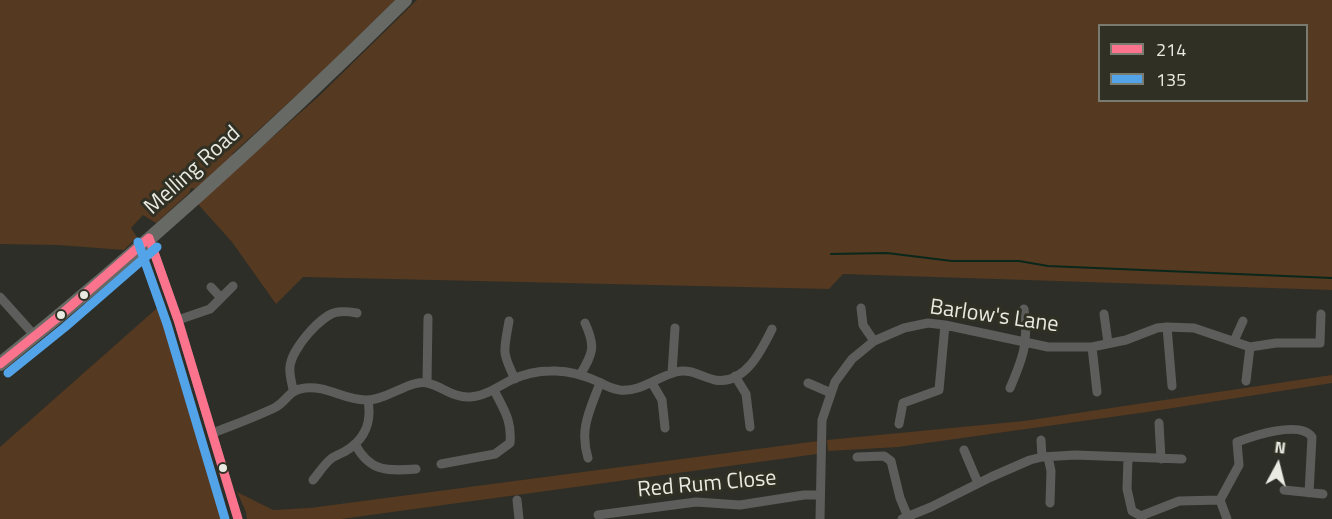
<!DOCTYPE html>
<html>
<head>
<meta charset="utf-8">
<style>
	body { margin:0 }
	#map { position:relative; width:1332px; height:519px; overflow:hidden; background:#2d2e27; font-family:"Titillium Web",sans-serif }
	canvas { display:block }
	.legend { position:absolute; left:1098px; top:24px; width:210px; height:78px; box-sizing:border-box; background:#303124; border:2px solid #7a7b70; margin:0; padding:8px 10px; list-style:none; font-size:18px; color:#e9eae2 }
	.legend li { display:flex; align-items:center; gap:12px; height:30px }
	.legend b { width:30px; border:2px solid #7a7b70 }
	.north { position:absolute; left:1248px; top:435px; width:60px; height:60px; -webkit-text-stroke:4px #303124; paint-order:stroke; rotate:7deg; font-size:16px; font-weight:700; line-height:24px; text-align:center; color:#e9eae2 }
	.north::after { content:''; display:block; margin:auto; width:21px; height:27px; background:#e9eae2; clip-path:polygon(50% 0,100% 100%,50% 72%,0 100%) }
</style>
</head>
<body>
<div id="map">
<canvas width="1332" height="519"></canvas>
<ul class="legend">
<li><b style="height:8px;background:#fc738d"></b>214</li>
<li><b style="height:8px;background:#53a3e8"></b>135</li>
</ul>
<div class="north">N</div>
</div>
<script>
const c = document.querySelector('canvas').getContext('2d');
c.lineJoin = 'round';
function fillPath(path, color) {
  c.fillStyle = color;
  c.fill(path, 'evenodd');
}
function stroke(path, color, width, dash) {
  c.strokeStyle = color;
  c.lineWidth = width;
  c.lineCap = dash ? 'butt' : 'round';
  c.setLineDash(dash || []);
  c.stroke(path);
}
function drawText(font, color, halo, rows, align = 'center') {
  c.font = font + ' "Titillium Web",sans-serif';
  c.lineWidth = 6;
  c.setLineDash([]);
  c.textBaseline = 'middle';
  c.strokeStyle = halo;
  c.fillStyle = color;
  for (const [text, x, y, turn = 0] of rows) {
    c.save();
    c.translate(x, y);
    c.rotate((+turn || 0) * Math.PI / 180);
    c.textAlign = isNaN(turn) ? turn : align;
    if (halo) c.strokeText(text, 0, 0);
    c.fillText(text, 0, 0);
    c.restore();
  }
}
const green = new Path2D(`
	M0,0H395L320,74L232,154L249,158L318,97L417,0H1332V290L843,274L829,289L303,277L276,304L232,242L197,203L210,191L191,188L189,193L156,223L143,215L131,228L137,237L124,250L58,245L0,244ZM1100,26H1306V100H1100Z
	M164,302L228,519H0V447Z
	M1332,375V383L1147,412L898,447L828,451L827,440L1024,421Z
	M818,441L817,454L341,519H247L246,512L237,492L273,510L310,508Z`);
const stream = new Path2D(`
	M831,254L887,253L952,261H1019L1048,266L1332,278`);
const street = new Path2D(`
	M149,238L178,320L238,519
	M211,287L221,298
	M0,297L35,336
	M861,308L863,325L874,341
	M1104,314L1108,343
	M178,320L210,309L233,286
	M509,321C504,351 501,351 515,379
	M1167,327L1172,386
	M1234,341L1243,321
	M1092,347L1097,392
	M672,373L675,328
	M580,375C593,353 596,347 585,323
	M735,376L746,394L750,427
	M1246,381L1250,347
	M427,383L428,318
	M652,383L662,400L665,428
	M808,383L831,393
	M1010,388C1023,358 1029,342 1024,309
	M293,390C292,383 289,374 290,367C291,350 321,314 338,312C344,311 351,312 357,313
	M1159,423L1161,459
	M899,424L903,403L939,390L945,325
	M213,433C233,425 256,417 276,407C288,400 288,390 305,388C326,385 346,401 367,400C387,400 411,379 427,383C442,386 453,398 470,397C485,396 498,387 511,380C524,374 537,371 551,371C568,370 584,375 599,382C606,386 612,389 620,390C641,392 657,377 676,372C691,368 701,377 715,380C745,385 761,351 772,329
	M1041,440L1042,457
	M355,444C370,472 387,471 416,469
	M964,450L978,483
	M857,457L884,456L891,461L900,498L908,517
	M1048,457L1051,471L1050,503
	M588,458C579,429 590,410 600,383
	M1128,458L1127,489L1132,511L1141,516L1179,501L1220,500L1239,465L1237,442C1253,436 1300,420 1312,437L1309,493
	M441,464L495,454L510,443C512,420 504,410 494,390
	M313,480C319,473 324,464 332,458C335,456 340,454 344,452C365,440 372,423 368,400
	M1284,490L1323,494
	M517,500L519,519
	M1220,500L1227,519
	M598,515L696,502L740,505L804,495H820
	M820,519L822,420L835,382L852,359L874,341L904,328L928,323L945,325L1048,347H1092L1126,340L1157,328L1167,327L1194,328L1250,347L1276,343H1320L1321,314
	M902,519L931,507L991,477L1030,460L1042,457L1075,455L1182,459`);
const secondary = new Path2D(`
	M0,364C142,250 276,128 405,0`);
const bus1 = new Path2D(`
	M149,238L178,320L238,519
	M0,364L57,318L149,238`);
const bus2 = new Path2D(`
	M138,242L167,324L225,519
	M8,373L65,327L157,247`);
const markers = [
	[84,295,5,"#e9eae2"],
	[61,315,5,"#e9eae2"],
	[223,468,5,"#e9eae2"]
];
const streetNames = [
	["Melling Road",193,171,-42],
	["Barlow's Lane",994,317,8],
	["Red Rum Close",707,485,-5]
];
fillPath(green, '#553921');
stroke(stream, '#0a271b', 2);
stroke(street, '#5d5e5c', 9);
stroke(secondary, '#676965', 14);
stroke(bus1, '#fc738d', 9);
stroke(bus2, '#53a3e8', 9);
for (const [x, y, r, color] of markers) {
  const dot = new Path2D();
  dot.arc(x, y, r, 0, 2 * Math.PI);
  c.fillStyle = color;
  c.fill(dot);
  stroke(dot, '#303124', 2);
}
drawText('22px', '#e9eae2', '#303124', streetNames);
</script>
</body>
</html>
